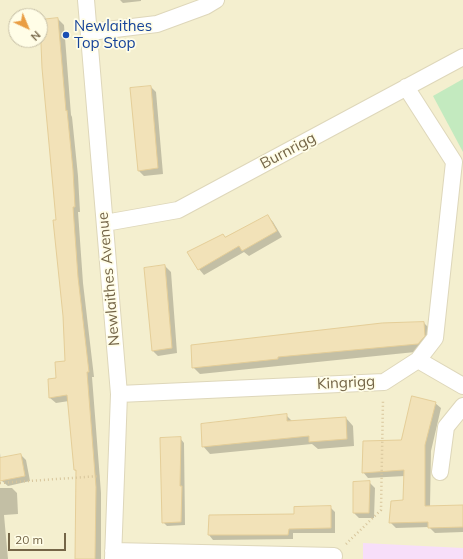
<!DOCTYPE html>
<html>
<head>
<meta charset="utf-8">
<style>
	body { margin:0 }
	#map { position:relative; width:463px; height:559px; overflow:hidden; background:#fdfbe1; font-family:Mulish,sans-serif }
	canvas { display:block }
	.north { position:absolute; left:8px; top:8px; width:40px; height:40px; box-sizing:border-box; background:#fffde7; border:1px solid #c7c0a7; border-radius:50%; rotate:136deg; font-size:11px; font-weight:700; line-height:16px; text-align:center; color:#746547 }
	.north::after { content:''; display:block; margin:auto; width:14px; height:18px; background:#e99d43; clip-path:polygon(50% 0,100% 100%,50% 72%,0 100%) }
	.scale { position:absolute; left:8px; top:533px; width:58px; height:18px; box-sizing:border-box; border:2px solid #746547; border-top:0; padding-left:5px; font-size:12px; line-height:14px; white-space:nowrap; color:#746547; -webkit-text-stroke:3px #fffde7; paint-order:stroke }
</style>
</head>
<body>
<div id="map">
<canvas width="463" height="559"></canvas>
<div class="north">N</div>
<div class="scale">20 m</div>
</div>
<script>
const c = document.querySelector('canvas').getContext('2d');
c.lineJoin = 'round';
function fillPath(path, color) {
  c.fillStyle = color;
  c.fill(path, 'evenodd');
}
function stroke(path, color, width, dash) {
  c.strokeStyle = color;
  c.lineWidth = width;
  c.lineCap = dash ? 'butt' : 'round';
  c.setLineDash(dash || []);
  c.stroke(path);
}
function drawText(font, color, halo, rows, align = 'center') {
  c.font = font + ' Mulish,sans-serif';
  c.lineWidth = 3.5;
  c.setLineDash([]);
  c.textBaseline = 'middle';
  c.strokeStyle = halo;
  c.fillStyle = color;
  for (const [text, x, y, turn = 0] of rows) {
    c.save();
    c.translate(x, y);
    c.rotate((+turn || 0) * Math.PI / 180);
    c.textAlign = isNaN(turn) ? turn : align;
    if (halo) c.strokeText(text, 0, 0);
    c.fillText(text, 0, 0);
    c.restore();
  }
}
const residential = new Path2D(`
	M0,0H463V559H0ZM16,16H40V40H16Z`);
const education = new Path2D(`
	M363,543L463,548V559H363Z`);
const green = new Path2D(`
	M463,79V152L433,96Z`);
const shadow = new Path2D(`
	M120,0H141V1L123,3Z
	M58,19L64,25L71,115L72,117L78,176L80,212H78L83,283L94,377H92L101,493V559H76L77,472L75,470L69,401L56,403L50,398L57,379L66,362L58,220L40,21Z
	M151,87L156,92L163,174L144,176L139,171Z
	M268,216L273,222L282,237L249,256L244,252L204,275L199,269L223,235L226,238Z
	M165,266L171,272L177,353L158,356L153,351Z
	M424,323L431,330L425,351L200,374L193,367Z
	M435,403L441,408L431,451L430,507L463,506V532L435,533L429,527L396,528L390,522L404,501L405,476L368,478L363,472L402,441Z
	M286,415L293,422L346,418L353,426L354,446L318,449L312,444L210,454L203,446Z
	M180,438L184,443L185,525L167,526L163,522Z
	M0,453L1,459L21,455L26,460L30,481L8,486L2,481Z
	M369,482L375,488L374,518H359L354,513Z
	M0,488H12L17,493L18,514L4,515L8,559H0Z
	M330,507L335,512V533H293V539L213,540L209,535Z`);
const building = new Path2D(`
	M58,18L66,111L67,110L73,170L75,207H73L78,277L89,372H87L96,487L95,559H75L76,470H74L67,395L49,398L48,379L56,378L55,362L65,361L63,316L53,220H56L42,68L40,20Z
	M151,86L158,168L138,171L130,88Z
	M268,215L277,231L242,251L239,246L198,270L187,252L223,234L225,237Z
	M165,265L172,348L152,351L144,268Z
	M424,322L425,336L418,344L278,357V359L192,368L191,345L382,323Z
	M412,396L436,402L425,445V506L463,505V527L428,528V522L389,523L391,501L403,500L404,470L362,473L363,441L401,440Z
	M287,414V421L346,417L347,439L309,442V436L202,447L201,424Z
	M181,437L180,486H182L181,522L162,523L160,438Z
	M21,454L25,476L0,481V458Z
	M370,481L369,513H353V482Z
	M331,506V528L289,529L288,535H208L209,515L294,514V507Z`);
const path = new Path2D(`
	M0,483L100,476
	M346,544L381,510L383,400`);
const street = new Path2D(`
	M86,0L119,394L113,559
	M90,32L157,24L206,6L216,0
	M105,223L178,210L463,57
	M418,360L463,386
	M119,394L384,382L418,360L435,338L454,162L406,87
	M440,472L446,427L463,406
	M113,551L334,556`);
const markers = [
	[66,35,4,"#1a4fb4"]
];
const transitNames = [
	["Newlaithes",74,26],
	["Top Stop",74,43]
];
const streetNames = [
	["Burnrigg",288,151,-28],
	["Newlaithes Avenue",109,279,-95],
	["Kingrigg",346,383,-3]
];
fillPath(residential, '#f4efcf');
fillPath(education, '#f7def9');
fillPath(green, '#c3eabf');
fillPath(shadow, '#0003');
fillPath(building, '#f2e2b8');
stroke(building, '#e5ce98', 1);
stroke(street, '#ded7ba', 18);
stroke(path, '#d7c59b', 2.5, [1, 3]);
stroke(street, '#fff', 16);
for (const [x, y, r, color] of markers) {
  const dot = new Path2D();
  dot.arc(x, y, r, 0, 2 * Math.PI);
  c.fillStyle = color;
  c.fill(dot);
  stroke(dot, '#fffde7', 1.5);
}
drawText('15px', '#164399', '#fffde7', transitNames, 'left');
drawText('15px', '#746547', '#fffde7', streetNames);
</script>
</body>
</html>
